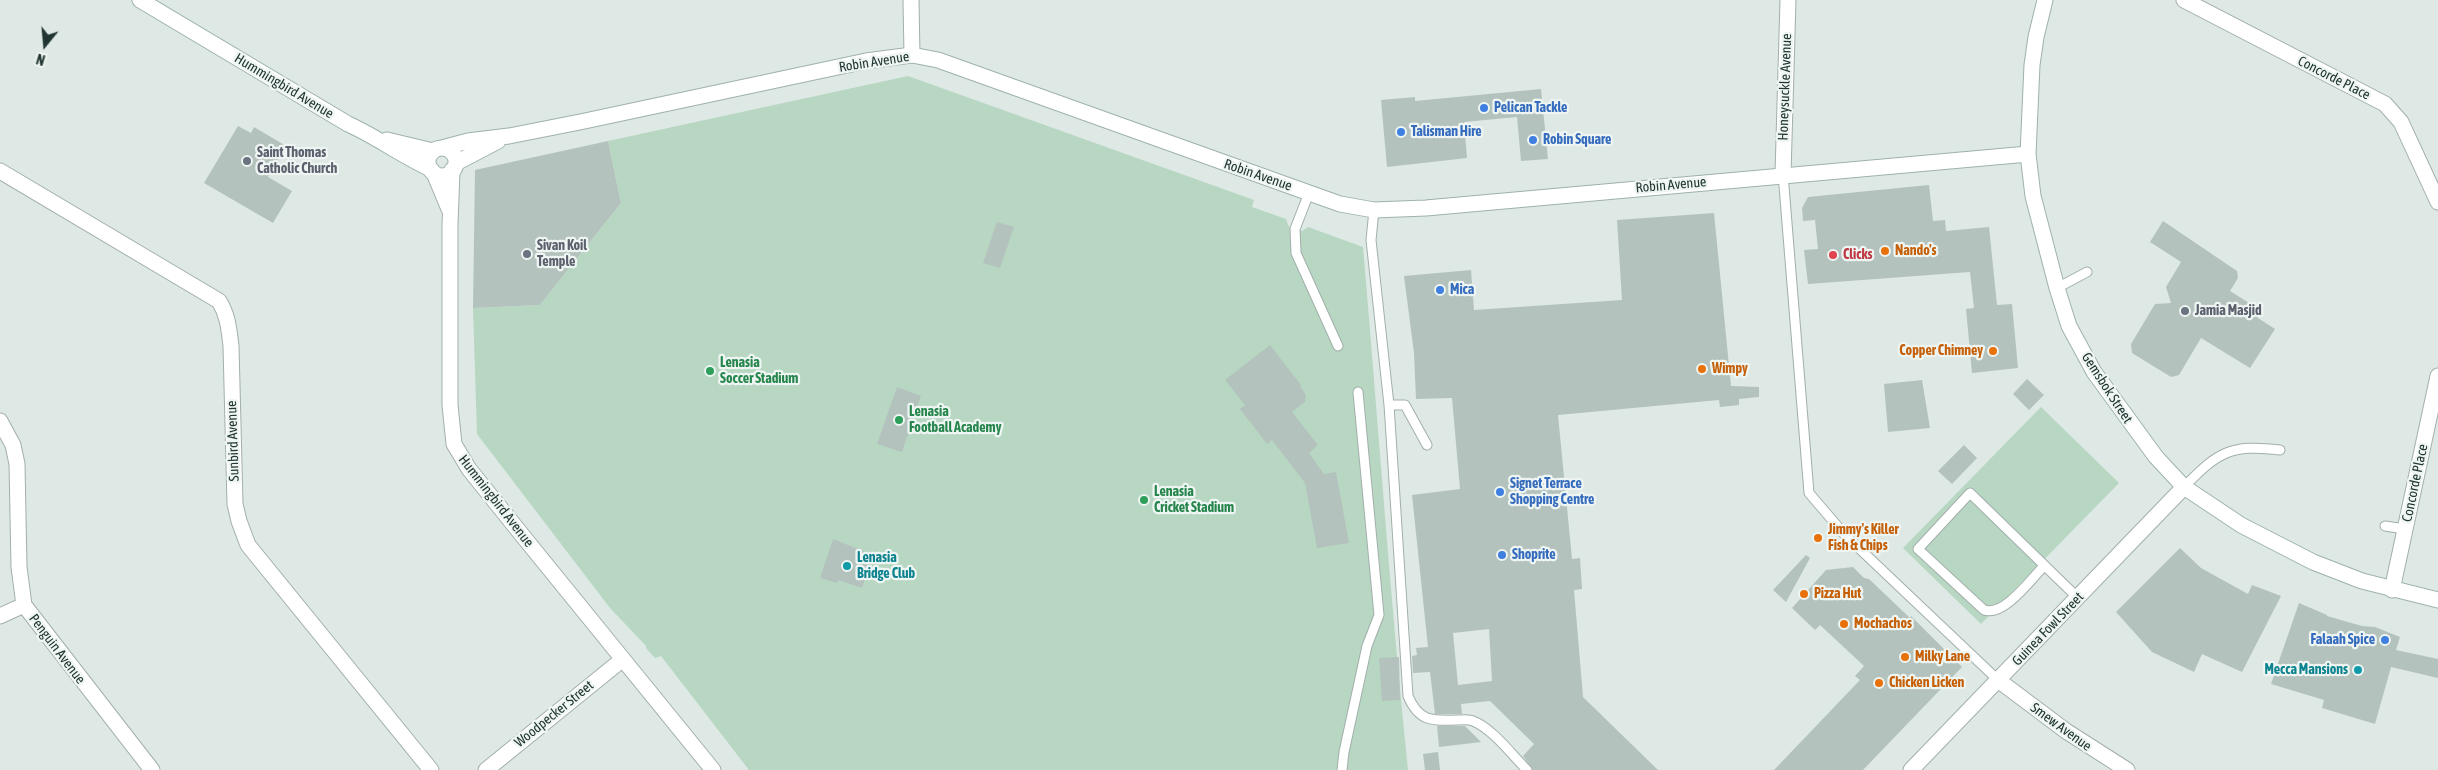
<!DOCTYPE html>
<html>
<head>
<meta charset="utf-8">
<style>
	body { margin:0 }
	#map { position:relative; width:2438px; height:770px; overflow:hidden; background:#dee8e4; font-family:"Asap Condensed",sans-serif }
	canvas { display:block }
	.north { position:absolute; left:20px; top:20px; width:50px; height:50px; -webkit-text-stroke:4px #eef5f2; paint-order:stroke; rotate:197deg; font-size:14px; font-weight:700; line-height:20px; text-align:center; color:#213632 }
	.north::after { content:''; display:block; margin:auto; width:18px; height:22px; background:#213632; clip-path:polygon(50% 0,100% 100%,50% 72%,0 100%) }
</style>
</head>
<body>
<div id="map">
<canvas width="2438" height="770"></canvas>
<div class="north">N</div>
</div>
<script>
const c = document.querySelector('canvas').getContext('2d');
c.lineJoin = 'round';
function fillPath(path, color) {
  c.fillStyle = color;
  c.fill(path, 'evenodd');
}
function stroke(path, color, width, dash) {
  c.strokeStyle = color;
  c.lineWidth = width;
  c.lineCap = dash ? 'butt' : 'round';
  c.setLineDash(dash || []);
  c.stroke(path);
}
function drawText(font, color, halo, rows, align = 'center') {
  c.font = font + ' "Asap Condensed",sans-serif';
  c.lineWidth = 4.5;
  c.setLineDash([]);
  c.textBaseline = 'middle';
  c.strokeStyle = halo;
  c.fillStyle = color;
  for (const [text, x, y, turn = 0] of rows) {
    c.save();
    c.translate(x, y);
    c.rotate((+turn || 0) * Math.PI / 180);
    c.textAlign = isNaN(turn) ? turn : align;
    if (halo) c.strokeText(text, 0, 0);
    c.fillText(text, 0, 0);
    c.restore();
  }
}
const green = new Path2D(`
	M908,76L1254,200L1252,207L1286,219L1289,227L1302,231L1308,227L1363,247C1378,421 1390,596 1408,770H749L661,656L655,658L646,648V646L610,608L477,434L473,308L540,305L621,203L608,141Z
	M2041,407L2119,483L1981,624L1903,548Z`);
const building = new Path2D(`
	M1541,89L1548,159L1521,161L1517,117L1464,122L1467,158L1387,167L1381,100L1415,97V101Z
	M238,126L251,133L254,127L286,146L268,177L292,191L273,223L204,183Z
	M608,141L621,203L540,305L473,308L475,170Z
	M1929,185L1933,221L1945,220L1946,231L1989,227L1997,305L2012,304L2018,368L1972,373L1966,309L1974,308L1970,272L1808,284L1804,250L1818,249L1815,220L1803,221L1802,208L1808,197Z
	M1714,213L1731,386L1759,387V397L1739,399V405L1720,407L1719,400L1558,415L1572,559L1580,558L1582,589L1574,590L1583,697L1658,770H1533L1523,756L1534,744L1490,701L1461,704L1462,714H1435L1430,672L1413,673L1412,656L1417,655L1416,648L1428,647L1412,495L1460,489L1452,398L1416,399L1414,353L1404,276L1471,270L1474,310L1622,300L1617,220ZM1489,629L1492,681L1458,685L1453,633Z
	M2163,221L2237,271L2238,278L2230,291L2262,311L2258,318L2275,329L2250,368L2201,338L2179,375L2171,377L2132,353L2131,344L2155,304L2171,303L2166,287L2181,262L2150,242Z
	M997,222L1014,227L1000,268L983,263Z
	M1270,345L1301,385L1300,386L1306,395L1305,402L1292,412L1318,445L1309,453L1324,474L1336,472L1349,543L1317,548L1305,483L1272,440L1267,444L1240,409L1245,405L1225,380Z
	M2027,379L2044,395L2029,410L2013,394Z
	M1922,380L1930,428L1888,432L1884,384Z
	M897,387L921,396L902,452L877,444Z
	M1964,445L1977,458L1952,484L1938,471Z
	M833,539L873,555L862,588L838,580L837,583L820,578Z
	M2180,548L2201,568L2248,594L2252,585L2281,596L2242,672L2202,654L2194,672L2152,652L2116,612Z
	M1806,555L1810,558L1786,602L1773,590Z
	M1853,567L1864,578L1869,579L1910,618L1911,616L1962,667L1863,770H1774L1860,680L1855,676L1864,666L1820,625L1815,630L1792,608L1826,570Z
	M2299,603L2327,615V616L2362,626L2375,627L2400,637L2396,650L2438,659V678L2391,667L2375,724L2322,708L2324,700L2271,684Z
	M1399,657L1400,700L1382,701L1379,658Z
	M1437,726H1465L1481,742L1439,747Z
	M1438,752L1440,770H1425L1423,754Z`);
const lane = new Path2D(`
	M1783,174L1809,493L1845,535L1998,680
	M1309,193L1295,229L1296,253L1338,346
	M1374,210L1371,240L1389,405H1405L1427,445
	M2057,288L2087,272
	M1389,405L1408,696C1419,722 1432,721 1458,720C1463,720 1469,719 1473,721C1492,728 1513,756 1527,770
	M2184,487C2218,452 2230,444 2280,450
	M2385,526L2405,529
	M2044,566C2031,579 2004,617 1984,610L1918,549L1970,493L2078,598
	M1342,770L1344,752L1367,646L1379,615L1358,392`);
const street = new Path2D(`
	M911,0L912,55
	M2184,0L2385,104L2401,122L2438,202
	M452,170L450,225V405L454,444L469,469L522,535L713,770
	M0,171L219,301C228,315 229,330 231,346L235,504L239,521L248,545L431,770
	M434,173L449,209
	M1783,174L1788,0
	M0,421L13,445L17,464L19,567L24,605L152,770
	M2392,590L2438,376
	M0,616L24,605
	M1998,680L2066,731L2127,770
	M486,770L623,659
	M1911,770L2184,487`);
const secondary = new Path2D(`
	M140,0L348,124C377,137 402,156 431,169
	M2045,0L2036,37L2032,65L2028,154L2033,196L2057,288L2069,326L2094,372L2156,457L2184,487L2241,525L2313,562L2362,581L2438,600
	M387,140L433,151
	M442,148L468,141L509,136L580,122L866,61L912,55L938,60L1340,204L1374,210L1426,208L2028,154
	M428 162a14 14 0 1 1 28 0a14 14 0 1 1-28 0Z
	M456,163L498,141`);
const markers = [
	[1484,108,5,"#3f7fe0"],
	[1401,132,5,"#3f7fe0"],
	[1533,140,5,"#3f7fe0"],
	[247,161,5,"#6b7280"],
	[1885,251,5,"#e8710a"],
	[527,254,5,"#6b7280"],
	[1833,255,5,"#e0444e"],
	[1440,290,5,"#3f7fe0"],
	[2185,311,5,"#6b7280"],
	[1993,351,5,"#e8710a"],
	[1702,369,5,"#e8710a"],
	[710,371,5,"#2e9e5b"],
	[899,420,5,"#2e9e5b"],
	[1500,492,5,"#3f7fe0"],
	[1144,500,5,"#2e9e5b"],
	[1818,538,5,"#e8710a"],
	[1502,555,5,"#3f7fe0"],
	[847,566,5,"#0f9aa8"],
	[1804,594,5,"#e8710a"],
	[1844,624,5,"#e8710a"],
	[2385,640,5,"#3f7fe0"],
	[1905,657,5,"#e8710a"],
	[2358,670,5,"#0f9aa8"],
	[1879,683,5,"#e8710a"]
];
const streetNames = [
	["Robin Avenue",874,62,-9],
	["Concorde Place",2334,78,27],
	["Hummingbird Avenue",284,86,31],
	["Honeysuckle Avenue",1785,87,-88],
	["Robin Avenue",1258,175,19],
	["Robin Avenue",1671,185,-5],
	["Gemsbok Street",2107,388,57],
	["Sunbird Avenue",233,441,-92],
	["Concorde Place",2415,483,-78],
	["Hummingbird Avenue",496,501,52],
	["Guinea Fowl Street",2048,629,-46],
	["Penguin Avenue",57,649,53],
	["Woodpecker Street",554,714,-39],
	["Smew Avenue",2061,727,36]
];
const shopNames = [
	["Pelican Tackle",1494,108],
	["Talisman Hire",1411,132],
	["Robin Square",1543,140],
	["Mica",1450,290],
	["Signet Terrace",1510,484],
	["Shopping Centre",1510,500],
	["Shoprite",1512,555],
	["Falaah Spice",2375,640,"right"]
];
const worshipNames = [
	["Saint Thomas",257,153],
	["Catholic Church",257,169],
	["Sivan Koil",537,246],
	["Temple",537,262],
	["Jamia Masjid",2195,311]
];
const foodNames = [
	["Nando's",1895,251],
	["Copper Chimney",1983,351,"right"],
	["Wimpy",1712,369],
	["Jimmy's Killer",1828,530],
	["Fish & Chips",1828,546],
	["Pizza Hut",1814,594],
	["Mochachos",1854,624],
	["Milky Lane",1915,657],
	["Chicken Licken",1889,683]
];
const healthNames = [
	["Clicks",1843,255]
];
const leisureNames = [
	["Lenasia",720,363],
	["Soccer Stadium",720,379],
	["Lenasia",909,412],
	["Football Academy",909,428],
	["Lenasia",1154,492],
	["Cricket Stadium",1154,508]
];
const cultureNames = [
	["Lenasia",857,558],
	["Bridge Club",857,574],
	["Mecca Mansions",2348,670,"right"]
];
fillPath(green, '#b8d7c3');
fillPath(building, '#b4c2bd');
stroke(lane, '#a2afab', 11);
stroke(street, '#a2afab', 17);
stroke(secondary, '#9eb2ad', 17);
stroke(lane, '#fff', 9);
stroke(street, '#fff', 15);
stroke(secondary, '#fff', 15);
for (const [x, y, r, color] of markers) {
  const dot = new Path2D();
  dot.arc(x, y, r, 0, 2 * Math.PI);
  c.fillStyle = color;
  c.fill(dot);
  stroke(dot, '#eef5f2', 2);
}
drawText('14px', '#213632', '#eef5f2', streetNames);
drawText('bold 14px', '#366cbe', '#eef5f2', shopNames, 'left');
drawText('bold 14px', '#5b616d', '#eef5f2', worshipNames, 'left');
drawText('bold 14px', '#c56008', '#eef5f2', foodNames, 'left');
drawText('bold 14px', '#be3a42', '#eef5f2', healthNames, 'left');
drawText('bold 14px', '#27864d', '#eef5f2', leisureNames, 'left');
drawText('bold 14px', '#0d838f', '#eef5f2', cultureNames, 'left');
</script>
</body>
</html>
